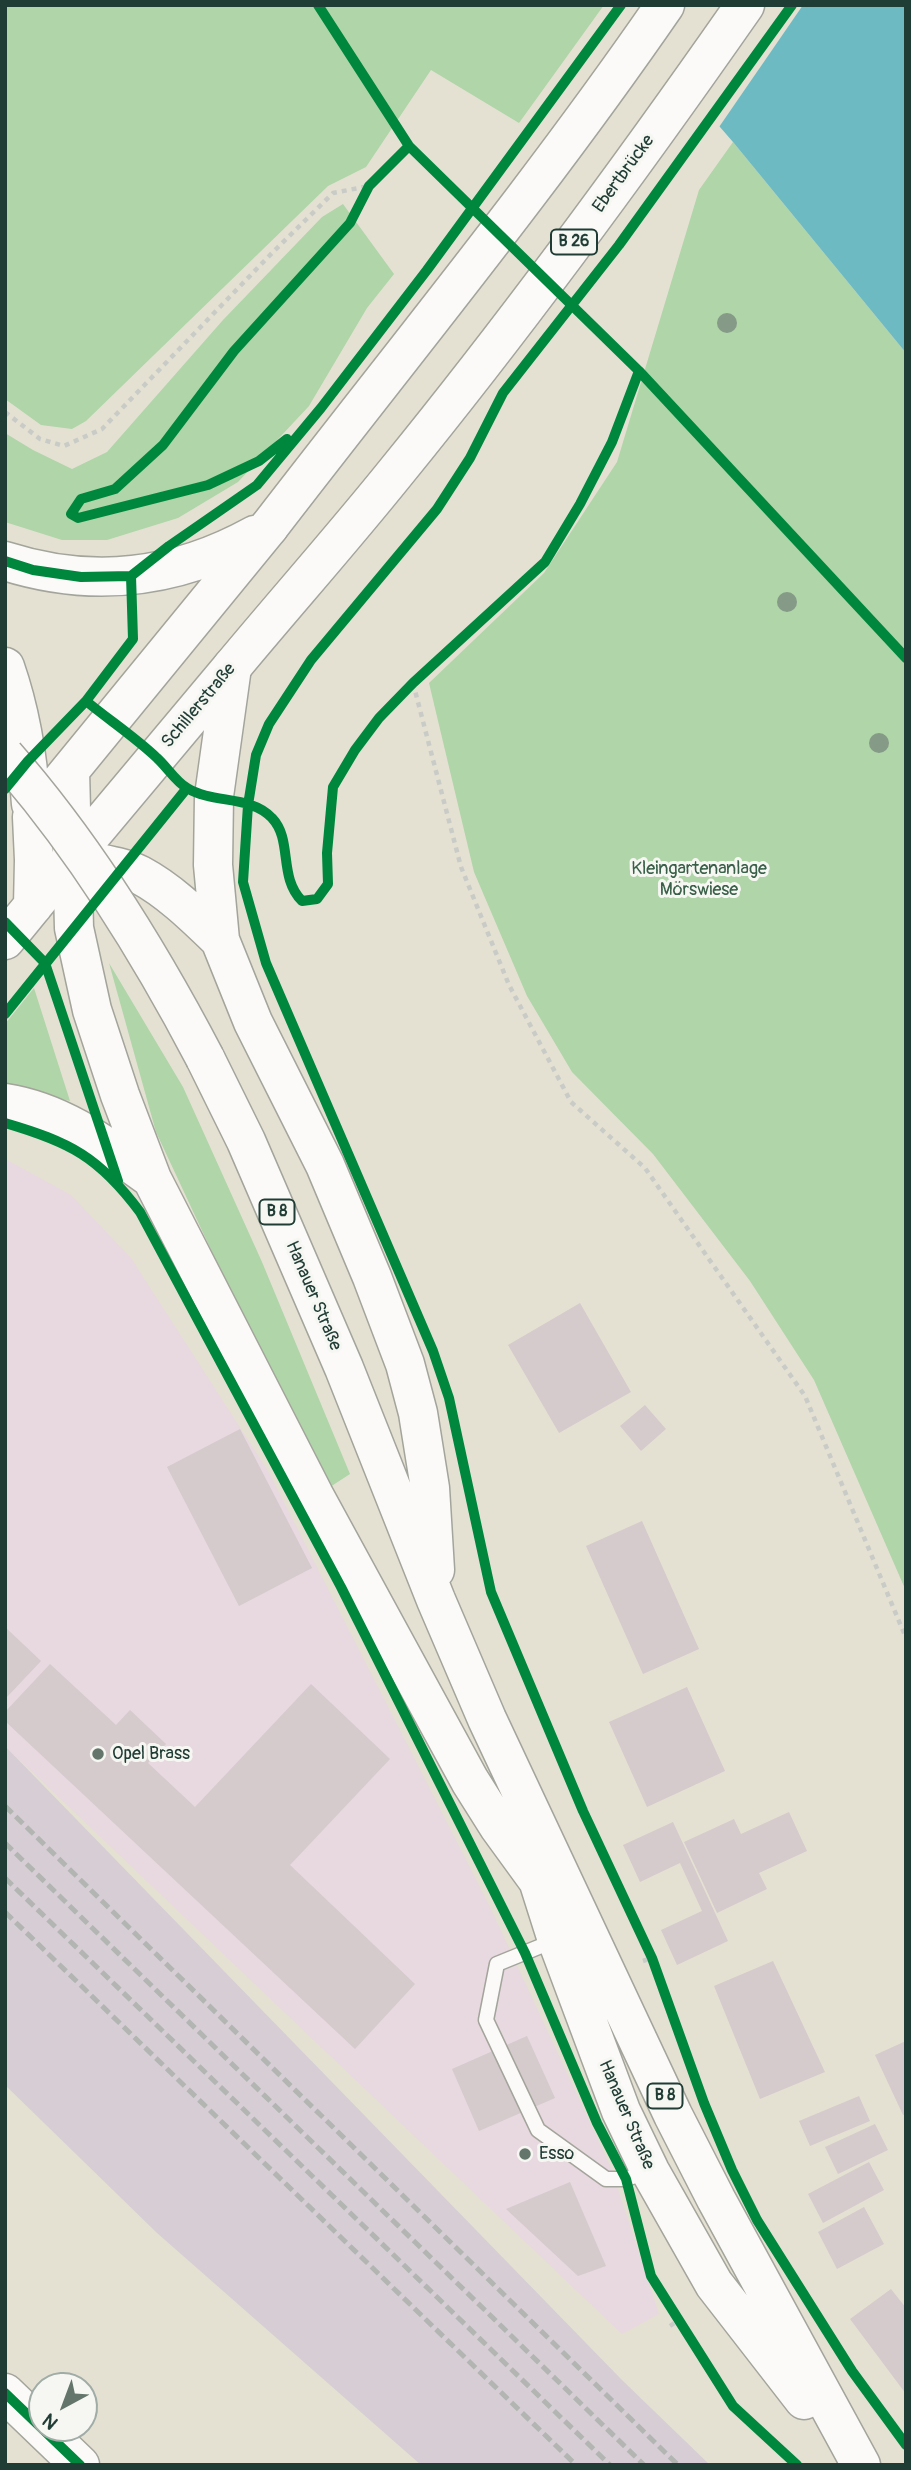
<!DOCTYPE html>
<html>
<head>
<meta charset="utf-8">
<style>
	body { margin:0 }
	#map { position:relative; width:911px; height:2470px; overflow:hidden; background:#e4e1d3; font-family:Pangolin,sans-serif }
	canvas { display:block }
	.frame { position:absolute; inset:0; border:7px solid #1f3d34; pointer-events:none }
	.north { position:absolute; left:28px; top:2372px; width:70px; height:70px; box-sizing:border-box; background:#f6f6f2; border:2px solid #a0aca6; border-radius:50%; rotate:221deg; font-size:19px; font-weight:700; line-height:28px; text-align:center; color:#1f3d34 }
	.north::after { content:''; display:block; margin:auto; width:24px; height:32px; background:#64766c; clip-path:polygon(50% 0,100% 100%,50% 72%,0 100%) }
</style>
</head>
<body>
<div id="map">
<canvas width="911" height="2470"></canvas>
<div class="frame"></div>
<div class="north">N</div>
</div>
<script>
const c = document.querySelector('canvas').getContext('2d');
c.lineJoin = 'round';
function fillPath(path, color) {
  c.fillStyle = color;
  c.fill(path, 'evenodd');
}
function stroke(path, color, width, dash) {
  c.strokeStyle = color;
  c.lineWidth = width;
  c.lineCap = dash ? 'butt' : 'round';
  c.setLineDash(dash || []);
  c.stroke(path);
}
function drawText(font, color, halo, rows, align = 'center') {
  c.font = font + ' Pangolin,sans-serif';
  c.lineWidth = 6;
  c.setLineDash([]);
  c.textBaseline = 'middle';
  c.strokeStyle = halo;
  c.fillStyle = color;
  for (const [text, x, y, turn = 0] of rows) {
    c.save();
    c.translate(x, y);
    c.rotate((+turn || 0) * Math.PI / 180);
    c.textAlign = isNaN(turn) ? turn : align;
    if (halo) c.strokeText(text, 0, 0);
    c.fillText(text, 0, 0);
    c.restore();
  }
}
const built = new Path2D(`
	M5,1159L71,1195L131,1258L268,1471L490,1907L611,2168L659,2314L622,2334L5,1746Z`);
const industrial = new Path2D(`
	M5,1746L622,2380L710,2465H421L157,2233L5,2085Z`);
const green = new Path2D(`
	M5,5H604L519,123L431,70L366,167L328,186L86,421L72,429L41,425L5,399Z
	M733,142L906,353V1591L814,1380L750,1281L653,1154L572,1072L527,996L474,872L429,683L544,573L617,462L699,190Z
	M343,204L394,274L367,308L309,406L238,482L178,518L107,540H62L5,522V433L33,450L72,469L107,452L223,320L322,217Z
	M109,963L183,1087L262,1262L350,1474L330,1487L240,1312L156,1132Z
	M34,988L70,1101L5,1086V1024Z`);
const water = new Path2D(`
	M614,5H906V353L733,142Z`);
const pier = new Path2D(`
	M611,5H803L717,130Z`);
const building = new Path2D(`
	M580,1303L631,1392L559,1433L508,1345Z
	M645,1405L666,1429L641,1451L620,1426Z
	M240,1429L312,1568L239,1606L167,1467Z
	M642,1521L699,1649L643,1674L586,1546Z
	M5,1627L41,1661L5,1699Z
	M50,1664L116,1725L130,1710L166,1744L148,1763L195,1807L311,1684L390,1759L290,1865L415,1984L355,2049L5,1721V1712Z
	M687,1687L725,1771L647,1807L609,1722Z
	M789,1812L807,1851L759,1873L767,1889L717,1913L684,1842L734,1819L741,1834Z
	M673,1822L728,1941L677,1965L661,1930L702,1911L680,1863L640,1882L623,1845Z
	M773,1961L825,2072L760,2099L714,1986Z
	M527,2036L555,2098L479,2131L452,2069Z
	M906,2041V2114L903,2115L875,2055Z
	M859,2096L870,2121L810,2146L799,2121Z
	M875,2124L888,2150L838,2174L825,2147Z
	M869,2162L884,2190L823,2223L808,2194Z
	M570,2182L606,2266L578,2276L506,2209Z
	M864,2207L884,2244L837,2269L818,2232Z
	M891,2289L906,2308V2394L850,2319Z`);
const path = new Path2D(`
	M5,412L40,439L64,446L102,429L273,252L333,193L369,186
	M287,439L259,461L208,485L78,518L71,514L81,499L115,489L163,445L234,351L350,223L369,186L409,146
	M413,683L461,867L509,985L571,1102L645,1168L805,1396L906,1638
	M643,1961L652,1958
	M670,2326L679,2320`);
const lane = new Path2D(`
	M556,1940L497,1964L486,2020L538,2130L606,2179H626L647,2172`);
const secondary = new Path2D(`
	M32,817L34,860L33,906
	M5,940L72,858
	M5,2393L80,2465`);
const primary = new Path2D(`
	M5,561C93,589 175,579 255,535
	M5,667C21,713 28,757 31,804
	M232,667L214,796L213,865L220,940L253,1022L325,1165L372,1277L405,1364L418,1413L430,1488L435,1570
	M70,770L74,928L92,1010L120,1095L152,1179L314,1495L470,1781L499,1827L539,1882
	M53,791L269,527
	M72,858L232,667
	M72,858C94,863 120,865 140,875C170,891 196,917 220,940
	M205,1058L246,1141L344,1368L436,1600L487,1719L673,2115L716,2199L861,2465
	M5,1103C63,1112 106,1146 152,1179
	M531,1858L557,1940L621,2111L650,2171L714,2284L804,2400`);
const highway = new Path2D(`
	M269,527C402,354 541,185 665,5
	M232,667C286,602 343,538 396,472C518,322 634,164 745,5`);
const rail = new Path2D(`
	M5,1806L678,2465
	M5,1843L644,2465
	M5,1878L610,2465
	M5,1912L576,2465`);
const primaryBridge = new Path2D(`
	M5,756C85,847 149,951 205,1058`);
const cycleway = new Path2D(`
	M318,5L409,146L639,371L906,658
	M792,5L619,245L503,393L470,458L437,509L311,660L269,724L256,755L248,805L243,882L266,963L433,1351L449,1398L491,1592L583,1811L652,1958L704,2103L732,2170L757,2220L852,2371L906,2445
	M287,439L259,461L208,485L78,518L71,514L81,499L115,489L163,445L234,351L350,223L369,186L409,146
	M5,561L33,570L81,577L131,576L169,546L257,485L321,408L427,270L621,5
	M86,701C109,720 135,737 157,758C167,767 176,782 187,788C213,804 251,795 272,818C293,840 278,877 302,901L317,899L328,884L327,853L333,787L355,750L379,718L413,683L545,562L580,504L612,442L639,371
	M5,789L28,761L86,701L133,639L131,576
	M5,922L45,963L118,1181
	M5,1014L187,788
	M5,1123C70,1142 99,1157 140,1212L341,1587L525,1953L597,2123L626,2179L651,2276L733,2406L797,2465
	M5,2393L80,2465`);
const trees = [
	[727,323],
	[787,602],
	[879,743]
];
const markers = [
	[98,1754,7,"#64766c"],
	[525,2154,7,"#64766c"]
];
const shields = [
	[574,242,46],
	[277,1212,35],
	[665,2096,35]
];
const shieldNames = [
	["B 26",574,242],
	["B 8",277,1212],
	["B 8",665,2096]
];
const streetNames = [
	["Ebertbrücke",624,174,-54],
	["Schillerstraße",199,706,-50],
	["Hanauer Straße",313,1296,67],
	["Hanauer Straße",626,2115,67]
];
const parkNames = [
	["Kleingartenanlage",699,869],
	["Mörswiese",699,890]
];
const poiNames = [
	["Opel Brass",112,1754],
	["Esso",539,2154]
];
fillPath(built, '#e8d8e0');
fillPath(industrial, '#d6ced4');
fillPath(green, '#afd5a9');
fillPath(water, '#6ebac3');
fillPath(pier, '#e4e1d3');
fillPath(building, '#d5cacc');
stroke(lane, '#a3a49b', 17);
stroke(secondary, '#a3a49b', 41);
stroke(primary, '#a3a49b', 41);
stroke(highway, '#a3a49b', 41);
stroke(path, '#c9cbc7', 4.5, [5, 5]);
stroke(lane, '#fbfaf8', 14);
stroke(secondary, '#fbfaf8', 38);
stroke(primary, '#fbfaf8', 38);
stroke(highway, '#fbfaf8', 38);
stroke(rail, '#b2b5b2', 5, [10, 5]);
stroke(primaryBridge, '#a3a49b', 41, []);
stroke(primaryBridge, '#fbfaf8', 38);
stroke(cycleway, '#00873e', 10);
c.fillStyle = '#859a87';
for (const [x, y] of trees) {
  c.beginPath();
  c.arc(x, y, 10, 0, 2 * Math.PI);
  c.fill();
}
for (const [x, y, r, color] of markers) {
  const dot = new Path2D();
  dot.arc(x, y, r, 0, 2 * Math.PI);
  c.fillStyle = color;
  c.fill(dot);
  stroke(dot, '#f6f6f2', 2.5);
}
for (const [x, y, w] of shields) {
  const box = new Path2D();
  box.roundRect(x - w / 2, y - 12.5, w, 25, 5);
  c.fillStyle = '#f6f6f2';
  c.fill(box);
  stroke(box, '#1f3d34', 2);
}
drawText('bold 16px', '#1f3d34', null, shieldNames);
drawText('18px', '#1f3d34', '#f6f6f2', streetNames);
drawText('18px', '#386048', '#f6f6f2', parkNames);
drawText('18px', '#1f3d34', '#f6f6f2', poiNames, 'left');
</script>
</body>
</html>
